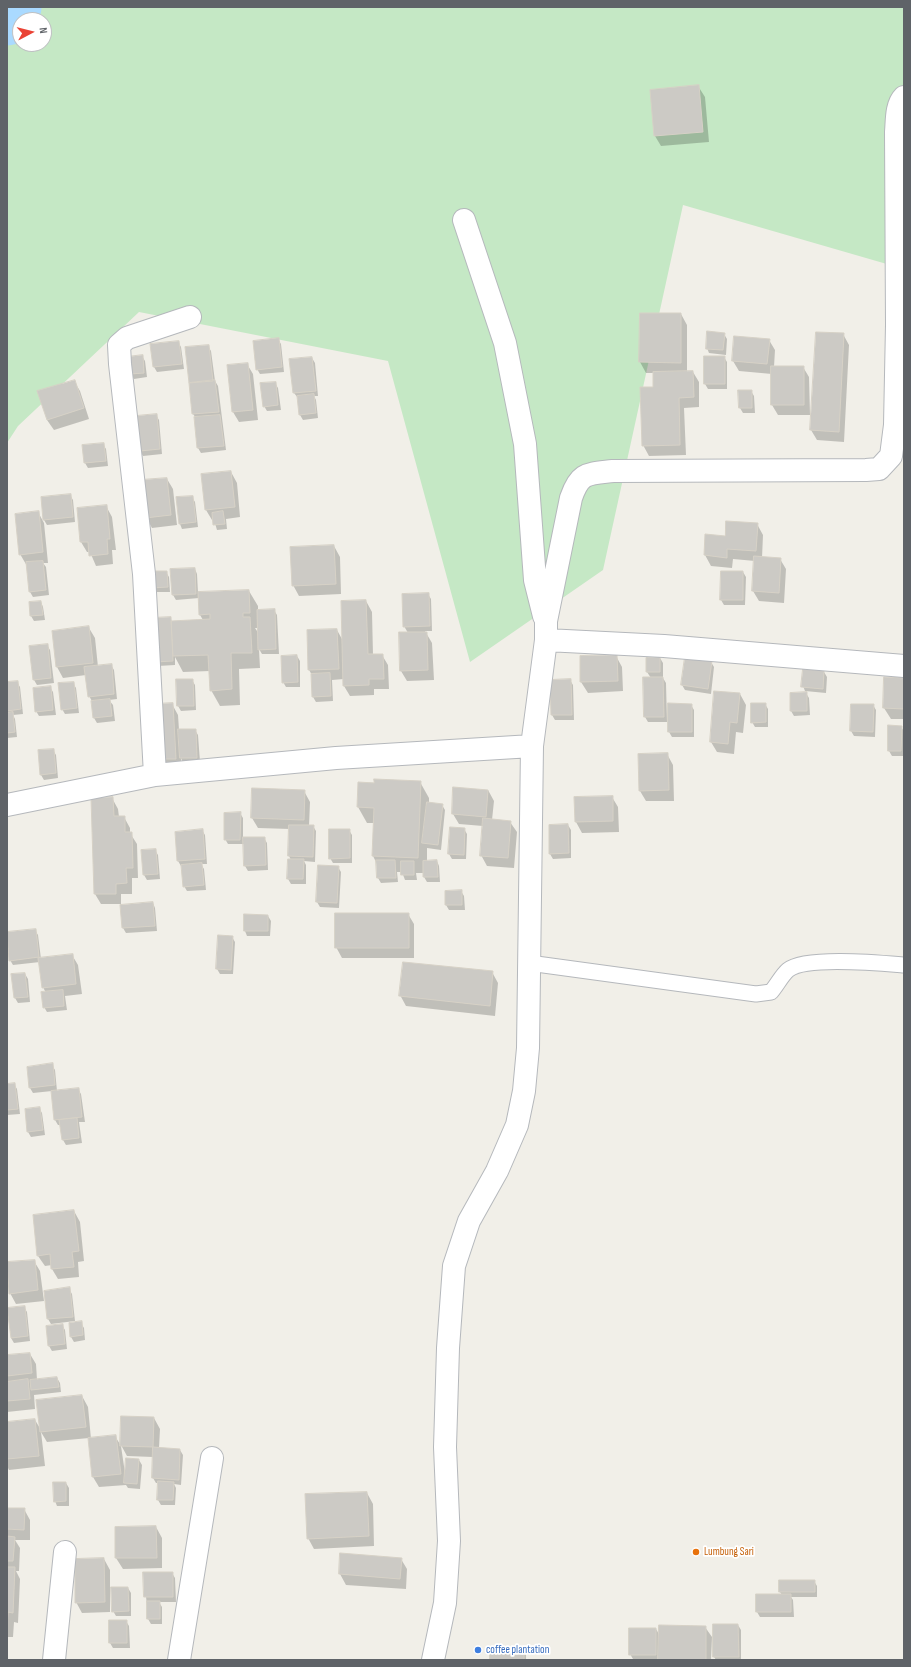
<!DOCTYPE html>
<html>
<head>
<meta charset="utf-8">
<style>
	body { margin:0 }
	#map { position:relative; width:911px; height:1667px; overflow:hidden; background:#f1efe8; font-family:"Sofia Sans Condensed",sans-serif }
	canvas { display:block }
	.frame { position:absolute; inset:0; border:8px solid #5f6368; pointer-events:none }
	.north { position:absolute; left:12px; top:12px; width:40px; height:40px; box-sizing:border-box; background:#fff; border:1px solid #bfc1c3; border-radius:50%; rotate:83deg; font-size:11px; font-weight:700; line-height:16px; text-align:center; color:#5f6368 }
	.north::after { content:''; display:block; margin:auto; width:14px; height:18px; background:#ea4335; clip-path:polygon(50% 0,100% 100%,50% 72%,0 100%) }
</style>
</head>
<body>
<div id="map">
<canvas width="911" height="1667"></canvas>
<div class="frame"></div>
<div class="north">N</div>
</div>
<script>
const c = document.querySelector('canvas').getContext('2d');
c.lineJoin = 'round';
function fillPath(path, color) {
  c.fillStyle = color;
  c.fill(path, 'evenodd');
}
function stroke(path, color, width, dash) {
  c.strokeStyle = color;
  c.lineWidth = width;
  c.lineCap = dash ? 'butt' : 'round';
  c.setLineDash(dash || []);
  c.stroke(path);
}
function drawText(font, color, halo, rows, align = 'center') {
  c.font = font + ' "Sofia Sans Condensed",sans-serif';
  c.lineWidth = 3.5;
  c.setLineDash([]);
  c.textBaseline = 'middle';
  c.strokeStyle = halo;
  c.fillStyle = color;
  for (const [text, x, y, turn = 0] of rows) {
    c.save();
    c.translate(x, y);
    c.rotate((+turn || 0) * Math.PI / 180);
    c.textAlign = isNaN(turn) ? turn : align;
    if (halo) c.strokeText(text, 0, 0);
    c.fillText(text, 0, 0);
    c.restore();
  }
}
const green = new Path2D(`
	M7,7H904V269L683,205L603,570L470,662L388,361L139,312L18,426L7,443ZM20,20H44V44H20Z`);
const shadow = new Path2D(`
	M698,86L705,97L709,142L661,146L655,136L651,90Z
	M641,314H681L687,325V372H693L699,382V407L684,408L686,455L649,456L643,445L654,388V373H646L640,362Z
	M724,334L727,339L726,355L709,353L707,348Z
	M843,334L849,345L844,442L817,440L811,430Z
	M278,339L281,344L284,372L260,374L257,369Z
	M769,340L775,350L774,367H803L809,377L810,415H778L772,405V374L739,371L733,361Z
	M178,342L181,347L184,369L157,372L154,367L151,345Z
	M208,346L211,351L215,381L218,386L226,450L201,453L198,448L196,418L193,414L187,348Z
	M142,356L145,361L147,377L134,379L131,374Z
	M724,357L727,362V389H708L705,384Z
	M312,358L315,363L318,396H314L316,400L318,418L303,420L300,415L298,398L294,393Z
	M247,364L253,374L258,420L239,422L233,412Z
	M74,381L80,391L89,419L54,430L47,420Z
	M275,383L278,388L281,410L267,411L264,406Z
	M739,391H751L754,396L755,413H743L740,408Z
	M156,415L159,420L162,454L143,456L140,451Z
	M103,444L106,449L108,466L88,468L85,463Z
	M231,472L237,483L240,517L226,519L227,529L217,530L214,520H212L206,510Z
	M167,479L173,489L177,525L152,528L146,517Z
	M70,495L73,500L75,522L47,525L44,520L42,498Z
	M192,497L195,502L198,527L182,529L180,524L177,498Z
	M106,506L112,517L116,550H112L113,564L96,566L90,552H87L81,542Z
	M38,512L44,523L48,563H43L46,567L49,595L33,597L30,592L27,566L20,554Z
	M757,524L763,535L762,558L780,559L786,569L784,603L759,601L753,591L755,561L733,559L732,568L711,566L705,555L726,537Z
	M334,546L340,557L341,594L299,596L293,585Z
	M195,569L197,574L198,593L249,591L258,606V611L274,610L277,615L279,654H262L259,649L260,668L239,669L240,705L220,706L211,690L210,671L183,672L175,657V665L158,666L170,618L172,622L203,620L200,615L199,598L176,600L173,595ZM255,628H258L259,634Z
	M166,572L169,577L170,592H154L151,587Z
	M722,572H743L746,577L745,605H724L721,600Z
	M428,594L431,599L432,631H425L432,643L434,680L407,681L401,671L408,633L404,626Z
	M366,601L372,612L373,655H382L388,665L389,689H374V695L350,696L344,686V679L332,680L333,701L316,702L313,697L312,675L309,670L337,630L343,641Z
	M41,602L43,607L45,620L34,621L31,616L30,603Z
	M89,628L95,638L98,667L111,665L114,670L117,699L109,700L113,705L115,721L97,723L94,718L92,701L89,696L86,675L63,678L57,667L53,631Z
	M47,645L50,650L54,683L37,685L34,680Z
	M297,656L300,661V687H286L283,682Z
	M616,656L622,667L623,691L588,693L581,682V657Z
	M660,658L663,663V678L666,683L667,722H648L645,717L651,678L647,672Z
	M686,659L711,662L714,667L711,694L685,690L682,685Z
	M824,672L827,677L826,693L805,691L803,686Z
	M904,679V719H891L884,708Z
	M177,680H192L195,685L196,710L181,711L178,706Z
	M570,680L573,685L574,720H555L552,715L551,681Z
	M17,682L20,687L23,714L13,715L15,719L17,737L7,738V683Z
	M73,683L76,688L79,713L65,714L62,709Z
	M50,687L53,692L56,715L39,716L36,711Z
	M806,693L809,698L810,715L794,716L791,711Z
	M740,694L746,705L743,733L736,732L734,754L717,752L711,742Z
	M172,704L178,715L179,730H195L198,735L200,762L183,763L181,758V769L166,770L160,759Z
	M765,704L768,709V727H755L752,722Z
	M691,705L694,710V737H672L669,732Z
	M873,705L876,710L875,737L854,736L851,731Z
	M901,727L904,731L903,756H892L889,751Z
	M53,750L56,755L58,778L44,780L41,775Z
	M667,754L673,765L674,801H646L640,791Z
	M420,782L429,798V803L442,805L445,810L441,850L427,848V862L437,861L439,866L440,882H427L424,877V873H416L417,880H405L402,872H397L398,882L381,883L378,878L377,864L373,856L374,823H367L358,807L359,783Z
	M488,790L494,801L492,820L510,822L517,832L514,868L487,866L481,855L483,826L459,824L453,814Z
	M304,791L310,802L309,826H313L316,831L315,862L304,861L306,865V884H291L288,879L291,860L289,856L290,829L258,828L252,818Z
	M612,797L618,807L619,832L582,833L576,822L575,798Z
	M112,798L118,809L119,817H124L130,828V833L137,844L138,878H132V894H121V906L153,903L155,908L157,931L126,933L123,928L121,904H101L95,894Z
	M240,813L243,818V838H264L267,843L268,870L248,871L245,866L244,844H228L225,839Z
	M568,825L571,830V858L553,859L550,854Z
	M464,829L467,834L466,859H452L449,854Z
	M202,830L205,835L207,864H201L204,869L206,890L187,891L184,886L182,866H181L178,861L176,833Z
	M349,830L352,835V863H333L330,858Z
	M155,850L158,855L160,879L147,880L144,875L142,851Z
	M338,867L341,872L339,908L320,907L317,902Z
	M461,891L464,896L465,910H449L446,905V892Z
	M408,914L414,924V958H342L336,947Z
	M268,916L271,921L270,936H247L245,931Z
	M35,930L38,935L41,959L72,955L78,965L82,994L65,996L67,1010L47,1012L44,1007L46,993L43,987L40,962L13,965L10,960L7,933Z
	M232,937L235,942L233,974H220L217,969Z
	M492,972L498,983L495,1016L406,1006L400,995Z
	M25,974L28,979L30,1002L18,1003L15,998Z
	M52,1065L55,1070L57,1091L78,1089L81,1094L85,1122H79L82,1143L66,1145L63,1140L61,1125H58L55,1120L52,1091L33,1093L30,1088Z
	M14,1084L17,1089L20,1114L7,1115V1085Z
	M39,1108L42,1113L45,1135L31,1137L28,1132Z
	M74,1211L80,1222L84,1261L78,1262L79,1277L58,1279L52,1269V1265L45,1266L38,1256Z
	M34,1261L40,1271L44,1301L16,1304L10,1293L7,1264Z
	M69,1289L72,1294L75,1321L51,1324L48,1319Z
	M24,1307L27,1312L30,1341L14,1343L11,1338Z
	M81,1323L84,1328L85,1340L74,1342L71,1337Z
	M62,1325L65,1330L67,1349L52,1351L49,1346Z
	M30,1354L36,1364L37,1380L57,1378L60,1383L61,1392L34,1395L35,1409L7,1412V1356Z
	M82,1396L88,1407L91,1439L115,1436L121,1446L125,1473L139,1460L142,1465L140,1489L128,1488L126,1485L99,1487L93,1477L89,1438L47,1442L41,1432L45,1466L9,1470L7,1466V1423L35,1420L41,1430Z
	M154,1418L160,1429L159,1448L180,1450L183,1455L181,1485L174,1484L176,1488L175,1505H161L158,1500L159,1483H156L153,1478V1457L127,1456L121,1445Z
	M66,1483L69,1488V1506H57L55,1501Z
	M367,1493L373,1504L374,1546L314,1549L308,1538Z
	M7,1509H24L30,1520V1540H15L20,1548L19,1571H16L20,1579L18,1623L14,1622L13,1637H7Z
	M156,1527L162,1538V1568L123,1569L116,1558V1528Z
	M341,1554L401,1559L407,1569L406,1589L346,1585L340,1574Z
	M104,1559L110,1570V1612L82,1613L76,1602Z
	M144,1573H172L175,1578L176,1602H159L162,1607V1624H151L148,1619Z
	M814,1581L817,1586V1597H791L793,1600L794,1617H760L757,1612L782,1595L780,1592Z
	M128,1588L131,1593V1616H116L113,1611Z
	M126,1621L129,1626L130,1648H113L110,1643Z
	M738,1625L741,1630V1660H716L714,1657Z
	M705,1627L712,1637L711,1660L633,1659L630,1654L656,1629L660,1636Z
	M523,1649L526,1654V1660H491Z`);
const river = new Path2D(`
	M7,20L16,7`);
const building = new Path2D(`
	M699,85L703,132L654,136L650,90Z
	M640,313H681V363L639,362Z
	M707,331L725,333L723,350L706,349Z
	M816,332L844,333L839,432L810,430Z
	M734,336L770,339L767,364L732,361Z
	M279,338L282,367L256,370L253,341Z
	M179,341L182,364L153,367L150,344Z
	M209,345L213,381L189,383L185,347Z
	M143,355L144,373L130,374L127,357Z
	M704,356H725V384H704Z
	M312,357L316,391L293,393L289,359Z
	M248,363L253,410L232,412L227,365Z
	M771,366H804V405H771Z
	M693,371L694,397L679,398L680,445L642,446L640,387H653V372Z
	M75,380L84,408L47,420L37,391Z
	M215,380L219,412L192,414L189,383Z
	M276,382L278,405L263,407L260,383Z
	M738,390H752V408H739Z
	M314,394L316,413L299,415L297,396Z
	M157,414L160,449L140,451L136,416Z
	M220,415L224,446L197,448L194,417Z
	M104,443L106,461L84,463L82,445Z
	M231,471L235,507L205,510L201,474Z
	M167,478L171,515L145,518L141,480Z
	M71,494L73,517L43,520L41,497Z
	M193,496L196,522L179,524L176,497Z
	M107,505L110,539H107L108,554L89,556L88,542H80L77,508Z
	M39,511L43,552L19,555L15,514Z
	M223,511L225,524L213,525L212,513Z
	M726,521L758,523L756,551L727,549V558L704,555L705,534L725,536Z
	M334,545L336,584L292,586L290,547Z
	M754,556L781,558L779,593L752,591Z
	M43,561L46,590L29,592L26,562Z
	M195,568L196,594L172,595L170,569Z
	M149,571H167L168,587L150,588Z
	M721,571H743V600H720Z
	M249,590L250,613H243V617H250L252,653H231L232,689L210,691L208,655L173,656L171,621L210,619V614L199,615L198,592Z
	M429,593L430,626L403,627L402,594Z
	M366,600L368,654H383L384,679H369V685L343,686L341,601Z
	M41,601L43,615L30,616L29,602Z
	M275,609L276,649L258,650L257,610Z
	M171,617L173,661L154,662L152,618Z
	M89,626L93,663L56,667L52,631Z
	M337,629L339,669L308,670L307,630Z
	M399,632H427L428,670L400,671Z
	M48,644L51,678L33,680L29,646Z
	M297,655L298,682L282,683L281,656Z
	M617,655L618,681L580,682V656Z
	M660,657V672H646V658Z
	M685,657L712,661L708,689L681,685Z
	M112,664L114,694L88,697L84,667Z
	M803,669L824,671L823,689L801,687Z
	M330,673L331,696L312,697L311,674Z
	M643,677H663L664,717H644Z
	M884,677L904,678V709L883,708Z
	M176,679H193L194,706H177Z
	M571,679L572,715H551L550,680Z
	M18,681L21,709L7,711V682Z
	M74,682L77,708L61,710L58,683Z
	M51,686L53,710L35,712L33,688Z
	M714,691L740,693L737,723L730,722L728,744L710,742Z
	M807,692V711H790V693Z
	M110,699L112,716L93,718L91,701Z
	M173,703L176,759H159L156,704Z
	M668,703L692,704V732H668Z
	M751,703H766V722L751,723Z
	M851,704H874L873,732L850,731Z
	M13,712L15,732L7,733V713Z
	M888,725L902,726L901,751H888Z
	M178,729H196L197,758H180Z
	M54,749L56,773L40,775L38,750Z
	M668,753L669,790L639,791L638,754Z
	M374,779L421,781L418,858L372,856L374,808L357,807L358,782L374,783Z
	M453,787L488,790L486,817L452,814Z
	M252,788L305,790L304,820L251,818Z
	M613,796V821L575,822L574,797Z
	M113,797L114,816H125V832H132L133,868H126L127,883L116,884V894H94L91,798Z
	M427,802L443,804L438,845L422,843Z
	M241,812L240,840H224V813Z
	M483,818L511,821L508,858L480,856Z
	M568,824L569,853L549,854V825Z
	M289,825H314L313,857L288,856Z
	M450,827L465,828L464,855L448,854Z
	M203,829L205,859L177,861L175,832Z
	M329,829H350V858L329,859Z
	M243,837H265L266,865L244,866Z
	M156,849L158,874L143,875L141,850Z
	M288,859H304L303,879H287Z
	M376,860H395L396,878H377Z
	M437,860L438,877H423V861Z
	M401,861H414V875H401Z
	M202,863L204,885L183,887L181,865Z
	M318,865L339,866L337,903L316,902Z
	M462,890V905H445V891Z
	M153,902L155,926L122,928L120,905Z
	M335,913H409V948H335Z
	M244,914L268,915V931H244Z
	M36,929L39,957L9,961L7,932Z
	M218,935L233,936L231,970L216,969Z
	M73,954L76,984L42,988L38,958Z
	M403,962L493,971L490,1006L399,996Z
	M25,973L28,997L14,998L11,974Z
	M63,990L64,1006L43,1008L41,992Z
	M53,1063L55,1085L29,1088L27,1067Z
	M15,1083L18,1109L7,1110V1084Z
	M79,1088L82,1117L54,1120L51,1091Z
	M40,1107L43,1130L27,1132L25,1109Z
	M77,1118L79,1138L62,1140L59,1120Z
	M74,1210L79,1251L72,1252L74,1267L51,1269L50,1254L37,1256L33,1215Z
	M35,1260L38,1290L9,1294L7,1262Z
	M70,1287L73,1317L47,1319L44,1291Z
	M25,1306L28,1336L11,1338L7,1308Z
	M82,1321L83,1335L70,1337L69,1323Z
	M63,1324L65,1344L48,1346L46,1326Z
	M30,1353L32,1373L7,1376V1355Z
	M57,1377L59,1387L31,1390L30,1380Z
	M28,1379L30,1399L7,1401V1382Z
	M82,1395L86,1427L40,1432L36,1400Z
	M121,1416L154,1417L153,1447L120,1446Z
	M35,1419L39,1456L7,1459V1422Z
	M116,1435L121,1474L92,1477L88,1438Z
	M153,1447L180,1449L179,1480L152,1478Z
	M126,1458L139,1459L137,1484L124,1483Z
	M158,1481L174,1482L173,1500H157Z
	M53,1482H66V1501L54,1502Z
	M367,1492L369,1536L307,1539L305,1494Z
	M7,1508H25L24,1530L7,1529Z
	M156,1526L157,1558H115V1527Z
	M7,1536L15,1537L13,1561H7Z
	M340,1553L402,1558L400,1579L339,1574Z
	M104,1558L105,1602L75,1603V1559Z
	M7,1567H15L13,1613L8,1612L7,1627Z
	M143,1572H173V1597H144Z
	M779,1580H815V1592H779Z
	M111,1587H128L129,1611L112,1612Z
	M756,1594H791V1612H756Z
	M147,1601H160V1619H147Z
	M109,1620H127V1643H109Z
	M713,1624H738L739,1657H713Z
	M659,1625L706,1626V1660H658Z
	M629,1628H656V1655H629Z
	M490,1648H524V1660H490Z`);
const service = new Path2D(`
	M529,963L756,994L771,992C777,985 782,975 788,970C805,956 880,963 904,965`);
const minor = new Path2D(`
	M464,220L505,343L525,444L535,580L544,616
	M546,640L664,646L904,666
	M155,775L144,574L120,364L119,345L127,338L190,317
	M7,805L155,775L336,758L532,746
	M54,1660L65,1552
	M179,1660L212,1458
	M433,1660L445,1603L449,1541L445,1447L448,1348L454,1266L469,1221L497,1171L517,1125L524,1091L528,1048L532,746L546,640V621L571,498C580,472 587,474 613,471L866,470L879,469L891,456L895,425L897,325L896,132C897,121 896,105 904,97`);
const markers = [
	[696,1552,4,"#e8710a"],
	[478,1650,4,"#3f7fe0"]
];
const foodNames = [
	["Lumbung Sari",704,1552]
];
const shopNames = [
	["coffee plantation",486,1650]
];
fillPath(green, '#c5e8c5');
fillPath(shadow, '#0003');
stroke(river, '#aadaff', 51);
fillPath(building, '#cccac5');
stroke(building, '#d6d1c6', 1);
stroke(service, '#b5b8bc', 17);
stroke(minor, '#b5b8bc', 24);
stroke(service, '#fff', 15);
stroke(minor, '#fff', 22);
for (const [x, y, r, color] of markers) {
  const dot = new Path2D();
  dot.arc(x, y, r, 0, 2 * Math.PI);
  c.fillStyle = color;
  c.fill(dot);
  stroke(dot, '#fff', 1.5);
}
drawText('11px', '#c56008', '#fff', foodNames, 'left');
drawText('11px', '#366cbe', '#fff', shopNames, 'left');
</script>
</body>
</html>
